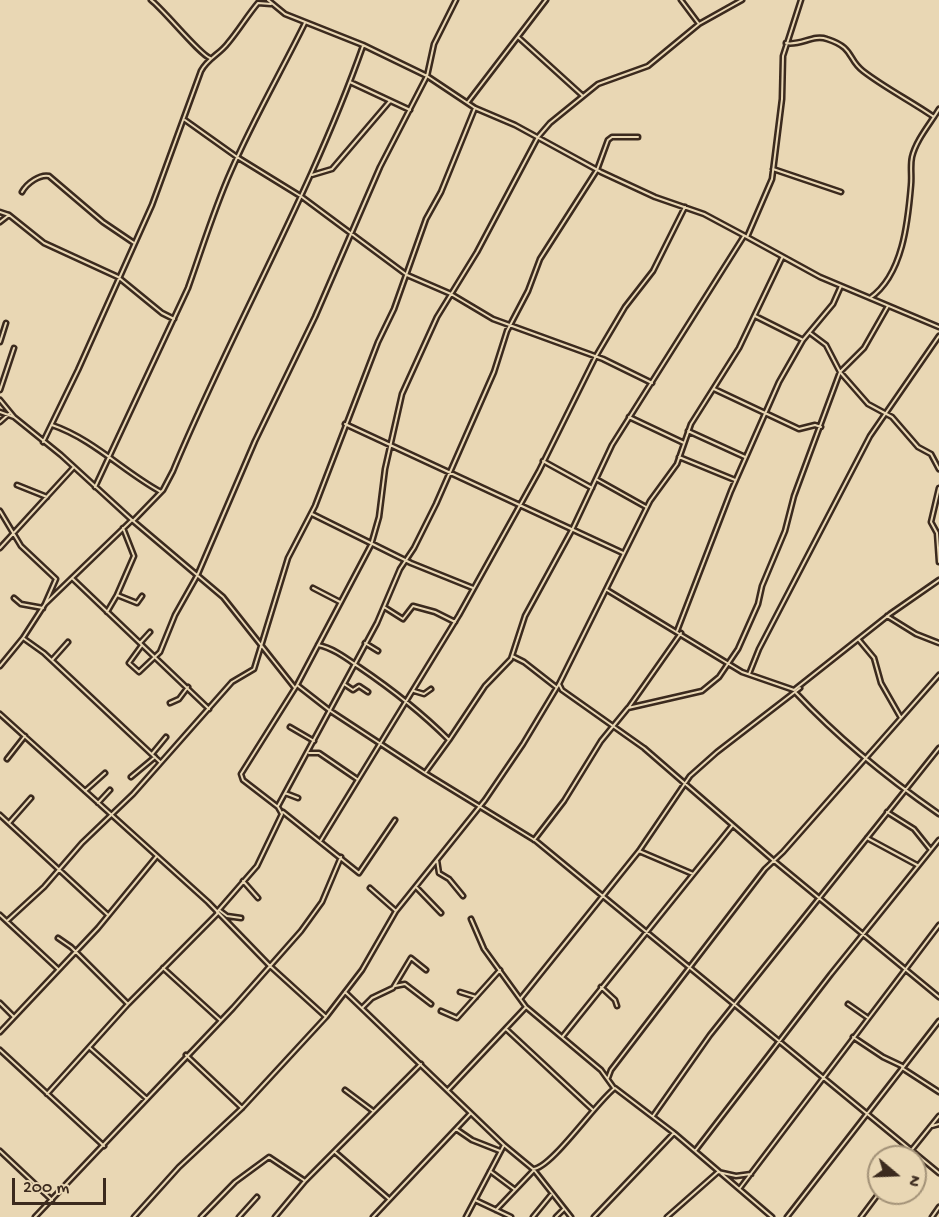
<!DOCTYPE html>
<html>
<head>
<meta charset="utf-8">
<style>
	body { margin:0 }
	#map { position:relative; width:939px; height:1217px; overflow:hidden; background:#e9d7b4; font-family:"Gochi Hand",sans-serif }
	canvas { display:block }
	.north { position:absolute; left:867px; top:1145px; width:60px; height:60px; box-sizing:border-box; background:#e9d7b4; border:2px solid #a39278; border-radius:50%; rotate:109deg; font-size:16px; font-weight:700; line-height:24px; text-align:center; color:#3b2a1e }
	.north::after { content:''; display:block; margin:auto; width:21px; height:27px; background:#3b2a1e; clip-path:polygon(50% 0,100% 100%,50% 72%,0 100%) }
	.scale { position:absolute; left:12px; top:1178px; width:94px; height:27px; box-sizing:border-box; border:3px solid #3b2a1e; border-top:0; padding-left:8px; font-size:18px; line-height:21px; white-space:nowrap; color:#3b2a1e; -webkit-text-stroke:4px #e9d7b4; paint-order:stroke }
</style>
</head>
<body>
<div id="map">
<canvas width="939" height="1217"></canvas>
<div class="north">N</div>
<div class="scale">200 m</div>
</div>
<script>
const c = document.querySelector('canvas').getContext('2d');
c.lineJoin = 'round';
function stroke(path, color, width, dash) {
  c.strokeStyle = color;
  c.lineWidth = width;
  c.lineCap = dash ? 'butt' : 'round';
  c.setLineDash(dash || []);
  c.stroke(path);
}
const street = new Path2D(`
	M151,0C165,11 200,55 210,58
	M268,0L285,14L363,45L427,76L475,108L515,125L601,172L655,197L704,214L747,237
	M681,0L699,24
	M801,0L783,56L782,99L772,179L747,237L820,277L939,327
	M518,37L583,96
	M786,43C801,46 813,34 827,39C855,48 847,59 863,71C885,88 911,101 934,117
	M350,82L410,110
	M468,102L546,0
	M185,120L237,157L302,197L407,275L451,294L493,319L603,359L652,383
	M773,169L841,192
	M312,175L332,169L390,101
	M22,192C27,183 40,174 49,176L103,222L134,243
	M0,212L9,215L44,243L118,277L162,313L174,319
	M0,222L9,215
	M870,298C903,275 908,221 911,185C912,175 910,166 912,157C916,140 930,124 939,109
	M755,316L803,340
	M810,333L826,345L840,372L868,404L892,417L918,447L931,454L939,469
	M0,342L6,323
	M714,389L799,429L815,425L821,427
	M0,390L14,348
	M0,400L14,417
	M0,412L14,417L61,455L132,520L223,597L295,688
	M629,417L684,443
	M0,422L9,414
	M345,424L623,553
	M52,425C93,439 124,472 161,492
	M688,431L745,457
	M43,442L78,370L152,205L201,71C208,58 220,54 228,43C239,30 247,16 258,3L271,4
	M679,457L735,480
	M543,461L592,488
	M596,479L646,507
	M17,485L47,497
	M95,487L188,288C202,249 214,209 231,171C253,120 281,72 305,23
	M939,488L931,522L937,533L939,562
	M0,511L21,546L56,579L45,604
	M312,514L411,563L473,588
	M133,521L163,490L173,471C233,327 311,193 363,46
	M0,548L74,467
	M73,579L209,709
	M313,588L340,602
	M607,590L742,672L794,690L890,614L939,580
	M117,595L134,556L123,528
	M14,598L21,604L43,608
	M384,607L403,619L413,606L435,612L455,622
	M107,612L117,595L137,603L142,596
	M887,616L916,634L939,643
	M677,631L731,491L779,382L803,340L833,304L841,286
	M23,638L44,653L160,762
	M859,640L874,658L881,683L901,718
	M140,643L150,632
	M365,643L378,651
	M142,645L129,663L139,672L160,652L175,615L197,576L255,441L315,317L380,167L427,76L434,44L456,0
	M318,645C333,648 346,658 359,667C393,690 420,711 449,740L485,686L511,659L525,616L572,530L612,445L744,236
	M512,656L524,662L556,687
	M52,660L68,642
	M0,666L23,638L45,604L132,520
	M749,674L759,649L870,436L939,336
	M344,684L353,690L359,686L368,692
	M559,684L562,690L644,748L773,860L939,997
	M297,685L329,710L425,773L536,841L939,1173
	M414,691L424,694L431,689
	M796,693C839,739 887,778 939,814
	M170,703L179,699L188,687
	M629,707L681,633
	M0,714L208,902L270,966L325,1016
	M290,727L314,741
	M309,753H319L357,779
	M152,754L166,737
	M7,759L25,736
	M425,773L449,740
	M131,777L155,757
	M85,791L105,773
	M285,793L298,798
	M98,803L110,790
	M278,806L377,623L400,569L414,548L436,504L494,372L507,331L528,291L540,259L597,170L608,140L612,137H638
	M283,812L359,873L395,820
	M887,812L914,829L930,849
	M0,815L108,915
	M9,823L31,798
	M867,838L917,865
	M321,840L459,615L539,471L596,356L625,307L653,271L685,207
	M534,840L564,801L601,741L628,708L702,691L719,677L738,649L758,604L762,586L785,531L794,496L840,372L864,348L888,306
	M639,851L693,874
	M437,860L439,873L449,879L463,896
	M243,881L258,898
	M416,887L441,913
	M370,888L396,911
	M219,910L227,916L241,918
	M217,912L257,866L282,814L278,807L243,780L241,774L297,685L371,545L379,517L385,469L402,394L437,317L477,252L538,137L550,123L598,84L648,66L699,24L742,0
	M0,915L58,969
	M471,919L484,949L526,1007L601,1070L614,1088
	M7,921L44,887L82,843L133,794L232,682L254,669L288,558L315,506L378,342L394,309L426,219L441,192L475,108
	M58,938L71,947L128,1004
	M163,968L220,1020
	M395,986L405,984L431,1004
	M601,987L615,1000L617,1006
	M345,992L504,1145L533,1169C551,1169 597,1101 615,1088L674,1133L772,1217
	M460,992L476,997
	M521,998L639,851L690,776L717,752L800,688
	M0,1003L13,1016
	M848,1004L868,1018
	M362,1008L372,998L393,988L411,958L426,970
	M441,1011L457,1018L500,970
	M506,1029L593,1110
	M0,1032L98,928L157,856
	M563,1036L732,826
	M853,1037L883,1057L902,1066
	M90,1048L147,1099
	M0,1050L104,1146
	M186,1055L242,1108
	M902,1068L939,1092
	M608,1078L611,1070L765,869L783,852L939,675
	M345,1090L373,1111
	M448,1090L526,1007
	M47,1094L128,1004L218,913
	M653,1116L710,1035L939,748
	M932,1126L939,1124
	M456,1129L472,1140L500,1151
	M0,1151L52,1200
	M695,1151L831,974L939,840
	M335,1152L389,1199
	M906,1157L939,1116
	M490,1171L514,1189
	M740,1188L939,925
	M475,1200L511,1217
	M496,1210L534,1170L571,1217
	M35,1217L233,1008L301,931L322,902L341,857
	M134,1217L179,1167L242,1108L326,1017L362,970L396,911L485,800L523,744L559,684L650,501L677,464L691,424L739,348L782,258
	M201,1217L235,1182L269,1157L305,1181
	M239,1217L257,1197
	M275,1217L305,1181L421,1064
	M373,1217L470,1114
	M466,1217L504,1145
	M533,1217L551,1195
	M556,1217L564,1209
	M594,1217L674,1133
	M667,1217L718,1172L736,1176L751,1174
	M787,1217L939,1021
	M861,1217L879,1193
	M932,1217L939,1207`);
stroke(street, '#3b2a1e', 7);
stroke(street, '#e9d7b4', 2);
</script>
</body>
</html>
